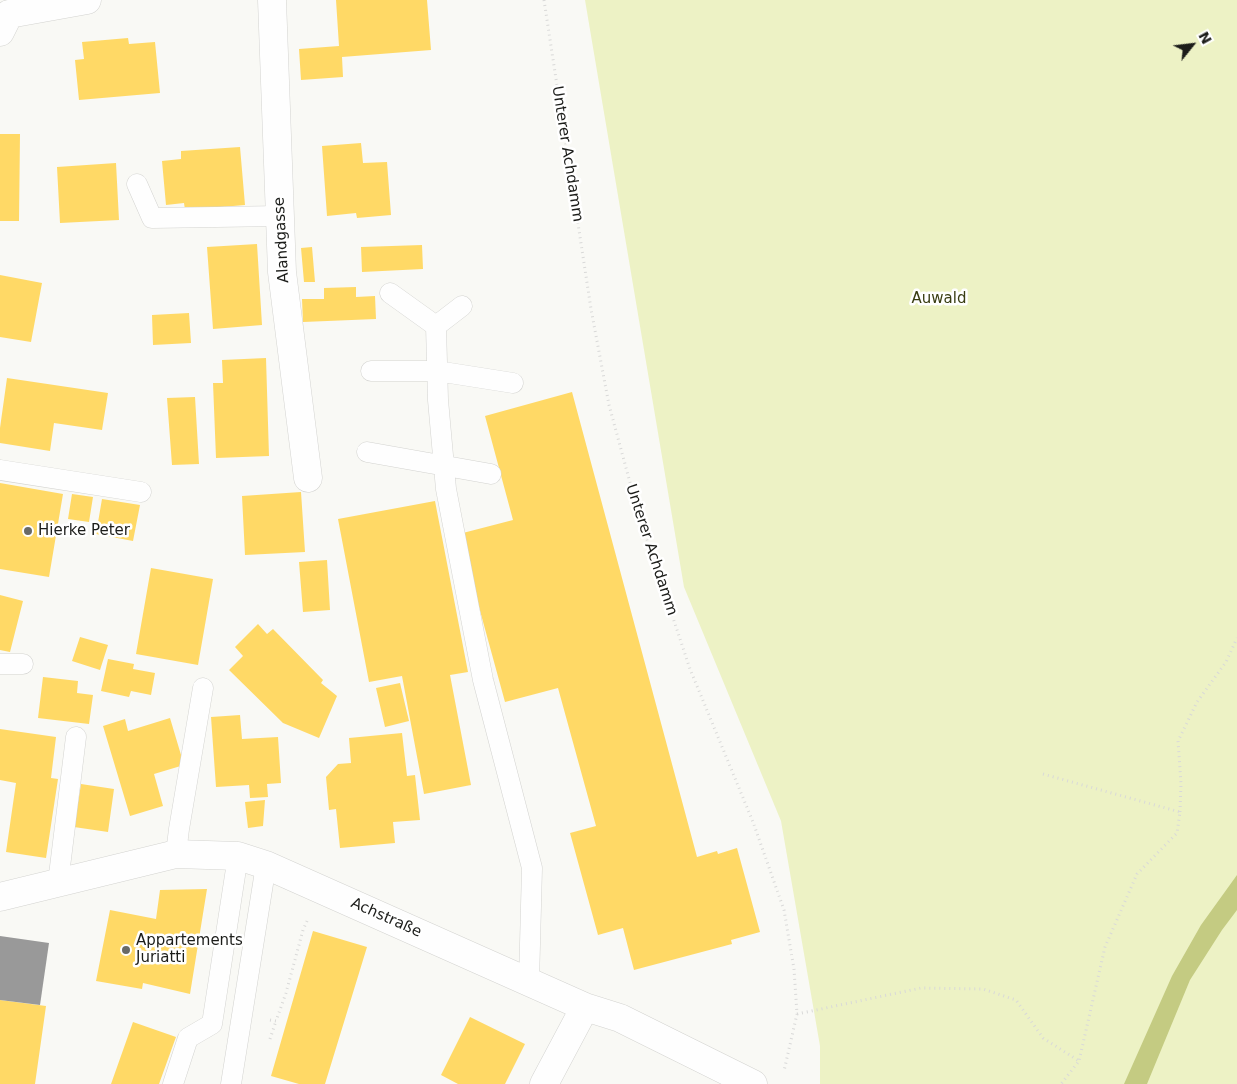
<!DOCTYPE html>
<html>
<head>
<meta charset="utf-8">
<style>
	body { margin:0 }
	#map { position:relative; width:1237px; height:1084px; overflow:hidden; background:#f9f9f5; font-family:"DejaVu Sans",sans-serif }
	canvas { display:block }
	.north { position:absolute; left:1167px; top:20px; width:50px; height:50px; -webkit-text-stroke:4px #fff; paint-order:stroke; rotate:61deg; font-size:14px; font-weight:700; line-height:20px; text-align:center; color:#1c1d1a }
	.north::after { content:''; display:block; margin:auto; width:18px; height:22px; background:#1c1d1a; clip-path:polygon(50% 0,100% 100%,50% 72%,0 100%) }
</style>
</head>
<body>
<div id="map">
<canvas width="1237" height="1084"></canvas>
<div class="north">N</div>
</div>
<script>
const c = document.querySelector('canvas').getContext('2d');
c.lineJoin = 'round';
function fillPath(path, color) {
  c.fillStyle = color;
  c.fill(path, 'evenodd');
}
function stroke(path, color, width, dash) {
  c.strokeStyle = color;
  c.lineWidth = width;
  c.lineCap = dash ? 'butt' : 'round';
  c.setLineDash(dash || []);
  c.stroke(path);
}
function drawText(font, color, halo, rows, align = 'center') {
  c.font = font + ' "DejaVu Sans",sans-serif';
  c.lineWidth = 5;
  c.setLineDash([]);
  c.textBaseline = 'middle';
  c.strokeStyle = halo;
  c.fillStyle = color;
  for (const [text, x, y, turn = 0] of rows) {
    c.save();
    c.translate(x, y);
    c.rotate((+turn || 0) * Math.PI / 180);
    c.textAlign = isNaN(turn) ? turn : align;
    if (halo) c.strokeText(text, 0, 0);
    c.fillText(text, 0, 0);
    c.restore();
  }
}
const green = new Path2D(`
	M585,0H1237V1084H820V1046L781,821L684,587Z`);
const water = new Path2D(`
	M1237,875V910L1222,930L1190,980L1147,1084H1124L1172,976L1201,925Z`);
const homes = new Path2D(`
	M336,0H427L431,50L342,57L343,77L301,80L299,49L339,46Z
	M128,38L129,44L155,42L160,93L79,100L75,60L84,59L82,42Z
	M0,134H20L19,221H0Z
	M361,143L363,163L387,162L391,215L357,218L356,213L327,216L322,146Z
	M240,147L245,205L185,210L184,203L166,205L162,161L181,159V151Z
	M116,163L119,220L60,223L57,167Z
	M257,244L262,325L213,329L207,247Z
	M422,245L423,269L362,272L361,247Z
	M312,247L315,282H304L301,248Z
	M0,275L42,283L31,342L0,337Z
	M356,287V297L375,296L376,319L303,322L302,299H324V288Z
	M189,313L191,343L153,345L152,315Z
	M266,358L269,456L216,458L213,383H223L222,360Z
	M7,378L108,393L102,430L54,423L50,451L0,443V428Z
	M572,392L697,857L717,851L718,854L737,848L760,932L731,940L732,944L634,970L623,928L598,935L570,833L596,826L558,688L505,702L459,534L513,520L485,416Z
	M195,397L199,464L172,465L167,398Z
	M0,483L63,494L49,577L0,569Z
	M301,492L305,552L245,555L242,496Z
	M72,494L93,497L89,522L68,519Z
	M102,499L140,505L133,541L96,534Z
	M435,501L468,672L450,675L471,785L424,794L402,676L369,682L338,519Z
	M327,560L330,610L303,612L299,562Z
	M151,568L213,579L198,665L136,654Z
	M0,595L23,601L10,652L0,650Z
	M258,624L267,634L273,629L323,680L321,683L337,696L319,738L283,723L229,670L243,656L235,647Z
	M80,637L108,645L100,670L72,661Z
	M108,659L134,664L133,669L155,673L151,695L131,691L129,697L101,691Z
	M43,677L78,681L77,693L93,695L89,724L38,718Z
	M400,683L409,721L385,727L376,688Z
	M240,715L242,739L278,737L281,783L267,784L268,797L250,798L249,785L216,787L211,717Z
	M170,718L184,765L154,774L163,806L130,816L103,726L125,719L128,731Z
	M0,729L56,737L51,778L58,779L46,858L6,852L16,783L0,780Z
	M402,733L407,776L415,775L420,820L393,822L395,843L340,848L336,809L329,810L326,777L338,764L351,763L349,738Z
	M81,784L114,789L108,832L74,827Z
	M265,800L263,826L248,828L245,802Z
	M207,889L190,994L143,983L142,989L96,981L110,910L156,919L160,890Z
	M313,931L367,947L325,1084H299L271,1076Z
	M0,1000L46,1006L35,1084H0Z
	M470,1017L525,1044L505,1084H458L441,1075Z
	M133,1022L176,1037L159,1084H111Z`);
const industry = new Path2D(`
	M0,936L49,943L40,1005L0,1000Z`);
const path = new Path2D(`
	M544,0L591,309L609,405L638,512L690,669L753,822L784,910L794,969L797,1014L784,1071
	M1043,774L1180,812L1177,833L1137,874L1105,947L1079,1061
	M1180,812L1181,783L1178,741L1197,702L1226,662L1237,638
	M797,1014L921,988L983,989L1016,1000L1043,1038L1079,1061L1061,1084
	M270,1020L276,1021L286,993L303,930L307,921
	M270,1039L276,1021`);
const service = new Path2D(`
	M137,184L152,218L280,216
	M390,293L436,326
	M462,306L436,326L438,400L446,489L483,680L532,868L529,982
	M371,371H437L513,383
	M367,452L491,474
	M0,470L141,492
	M0,664H23
	M176,854L179,829L203,688
	M58,883L76,737
	M173,1084L188,1038L212,1024L238,856
	M231,1084L266,865`);
const minor = new Path2D(`
	M272,0L282,272L308,478
	M0,32L9,14L87,0
	M0,897L176,854L238,856L266,865L585,1007L620,1018L753,1084
	M544,1084L585,1007`);
const markers = [
	[28,531,5,"#696a67"],
	[126,950,5,"#696a67"]
];
const streetNames = [
	["Unterer Achdamm",567,154,81],
	["Alandgasse",282,240,-93],
	["Unterer Achdamm",651,550,72],
	["Achstraße",386,918,24]
];
const parkNames = [
	["Auwald",939,299]
];
const poiNames = [
	["Hierke Peter",38,531],
	["Appartements",136,941],
	["Juriatti",136,958]
];
fillPath(green, '#edf2c5');
fillPath(water, '#c4cb82');
fillPath(homes, '#ffd966');
fillPath(industry, '#999');
stroke(service, '#d3d3d0', 21);
stroke(minor, '#d3d3d0', 29);
stroke(path, '#d9d9d8', 3, [1, 4]);
stroke(service, '#fefefe', 20);
stroke(minor, '#fefefe', 28);
for (const [x, y, r, color] of markers) {
  const dot = new Path2D();
  dot.arc(x, y, r, 0, 2 * Math.PI);
  c.fillStyle = color;
  c.fill(dot);
  stroke(dot, '#fff', 2);
}
drawText('15px', '#1c1d1a', '#fff', streetNames);
drawText('15px', '#393d12', '#fff', parkNames);
drawText('15px', '#1c1d1a', '#fff', poiNames, 'left');
</script>
</body>
</html>
